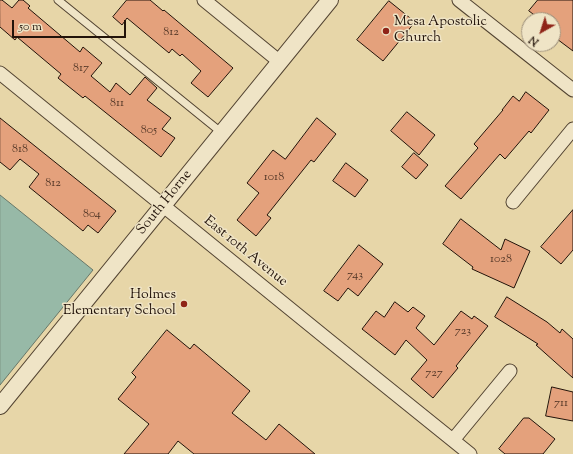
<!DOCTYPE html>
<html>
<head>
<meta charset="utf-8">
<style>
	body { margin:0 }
	#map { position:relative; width:573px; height:454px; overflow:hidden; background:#e7d6a8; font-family:"Sorts Mill Goudy",serif }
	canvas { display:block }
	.north { position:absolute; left:521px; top:12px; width:40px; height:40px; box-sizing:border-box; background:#efe4c6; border:1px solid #9d907b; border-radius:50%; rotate:219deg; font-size:11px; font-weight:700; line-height:16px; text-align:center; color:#22130a }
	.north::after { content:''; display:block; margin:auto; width:14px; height:18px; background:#8f2418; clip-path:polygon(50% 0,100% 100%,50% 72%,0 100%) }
	.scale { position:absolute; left:12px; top:20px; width:114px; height:18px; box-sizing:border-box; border:2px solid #22130a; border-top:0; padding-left:5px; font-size:12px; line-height:14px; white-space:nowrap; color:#22130a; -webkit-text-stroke:3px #efe4c6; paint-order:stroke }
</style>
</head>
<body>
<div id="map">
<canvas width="573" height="454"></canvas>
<div class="north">N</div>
<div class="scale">50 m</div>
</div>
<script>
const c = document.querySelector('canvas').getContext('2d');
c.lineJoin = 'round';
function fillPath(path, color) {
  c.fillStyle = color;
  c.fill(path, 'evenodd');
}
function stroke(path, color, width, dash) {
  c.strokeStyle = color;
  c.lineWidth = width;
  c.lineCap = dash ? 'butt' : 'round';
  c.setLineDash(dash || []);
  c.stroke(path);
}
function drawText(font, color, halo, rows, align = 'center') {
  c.font = font + ' "Sorts Mill Goudy",serif';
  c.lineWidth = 3;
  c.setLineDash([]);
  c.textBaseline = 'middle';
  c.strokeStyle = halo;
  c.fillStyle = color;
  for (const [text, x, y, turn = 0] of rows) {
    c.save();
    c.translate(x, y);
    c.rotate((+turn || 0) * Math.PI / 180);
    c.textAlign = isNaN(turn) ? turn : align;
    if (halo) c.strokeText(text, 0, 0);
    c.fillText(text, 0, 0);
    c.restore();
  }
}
const water = new Path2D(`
	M0,195L93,270L0,385Z`);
const building = new Path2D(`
	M0,0H2L12,8L19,0H23L30,6L28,8L80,52L83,47L102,63L91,76L110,92L116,83L130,95L145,77L157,88L147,100L171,118L162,129L175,138L161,157L85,96L83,98L58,78L61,74L17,37L15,40L0,27Z
	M127,0H150L163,11L164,10L233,68L208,97L191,83L201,71L182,54L180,56L172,49L169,53L127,18L122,25L113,17Z
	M538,0H573V51L553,36V20H541L529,11Z
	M389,1L415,22L383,61L357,40Z
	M526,92L549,110L531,133L529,131L505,159L500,154L461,199L445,186L478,148L474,144L503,110H502L513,96L519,101Z
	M407,112L435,135L419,155L391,131Z
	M0,118L116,211L98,233L88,225L83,231L29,187L39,174L20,159L10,170L0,162Z
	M317,118L336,134L314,162L311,160L267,215L271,218L256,236L237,220L259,193L247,183L273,150L285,159Z
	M414,153L428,165L416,179L402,167Z
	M346,163L368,180L355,197L333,181Z
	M573,210V250L561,264L541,247Z
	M461,219L501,250L505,239L530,251L514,288L472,269L473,267L443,244Z
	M359,245L383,264L358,296L348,288L338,301L324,291Z
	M507,297L547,322L560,333L562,329L573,339V378L536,345L538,344L495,317Z
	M395,302L408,312L413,307L425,316L416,328L434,345L461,311L472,319L474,316L488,326L456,366L458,368L433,398L411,379L427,360L406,340L395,355L362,329L376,311L384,317Z
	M167,330L190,349L194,344L250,391L232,413L266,440L279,424L315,454H194L178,441L168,454H124L149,424L118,399L136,377L132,373Z
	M552,387L573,392V421L546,416Z
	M524,418H529L555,439L543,454H505L499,449Z`);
const service = new Path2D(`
	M58,0L222,133`);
const minor = new Path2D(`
	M204,0L280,62
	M459,0L573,90
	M0,73L326,338L470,454
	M513,202L573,129
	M453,440L510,371`);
const tertiary = new Path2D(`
	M0,406L330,0`);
const markers = [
	[386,31,4,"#8f2418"],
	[184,304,4,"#8f2418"]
];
const numberNames = [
	["812",171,33],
	["817",81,69],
	["811",117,104],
	["805",149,131],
	["818",20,150],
	["1018",274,178],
	["812",53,184],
	["804",92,215],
	["1028",501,260],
	["743",355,276],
	["723",463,332],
	["727",434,374],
	["711",561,404]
];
const poiNames = [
	["Mesa Apostolic",394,23],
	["Church",394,39],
	["Holmes",176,296,"right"],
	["Elementary School",176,312,"right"]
];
const streetNames = [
	["South Horne",165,203,-51],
	["East 10th Avenue",245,252,39]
];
fillPath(water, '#97b9a7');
stroke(water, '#687768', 1);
fillPath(building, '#e4a17c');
stroke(building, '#22130a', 1);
stroke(service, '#534432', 9);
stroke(minor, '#534432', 15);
stroke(tertiary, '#534432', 18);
stroke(service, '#efe4c6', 7);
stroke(minor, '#efe4c6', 13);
stroke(tertiary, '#efe4c6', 16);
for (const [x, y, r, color] of markers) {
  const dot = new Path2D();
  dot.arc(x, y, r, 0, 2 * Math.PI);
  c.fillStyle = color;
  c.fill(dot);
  stroke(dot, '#efe4c6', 1.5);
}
drawText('12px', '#523626', null, numberNames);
drawText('14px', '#22130a', '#efe4c6', poiNames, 'left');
drawText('14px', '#22130a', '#efe4c6', streetNames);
</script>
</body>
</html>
